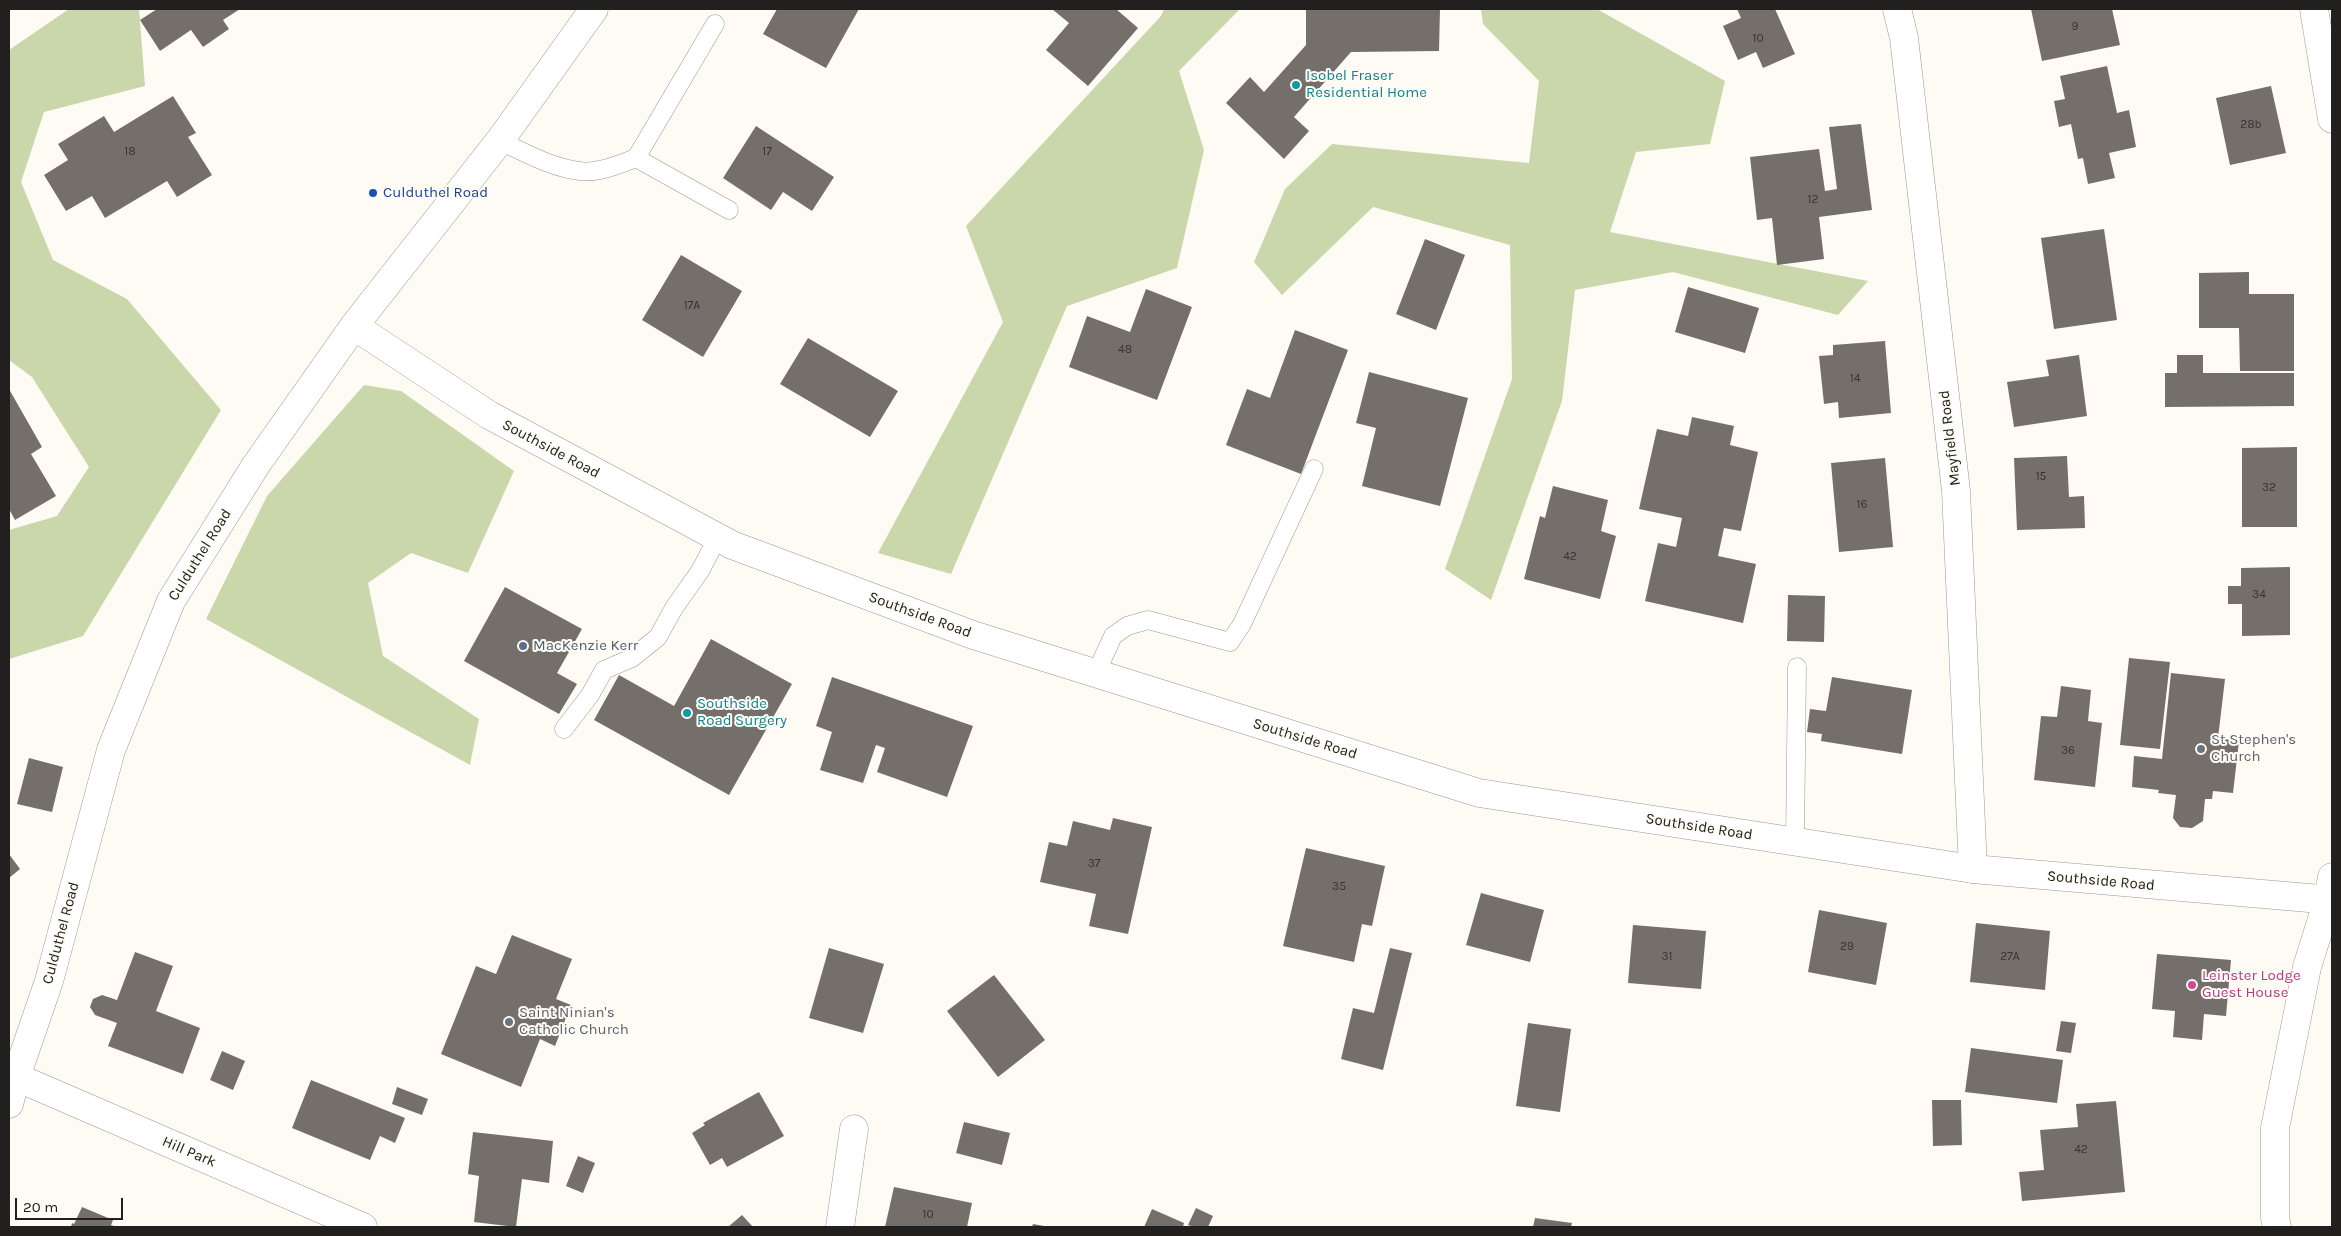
<!DOCTYPE html>
<html>
<head>
<meta charset="utf-8">
<style>
	body { margin:0 }
	#map { position:relative; width:2341px; height:1236px; overflow:hidden; background:#fefbf4; font-family:Karla,sans-serif }
	canvas { display:block }
	.frame { position:absolute; inset:0; border:10px solid #21201e; pointer-events:none }
	.scale { position:absolute; left:15px; top:1198px; width:108px; height:22px; box-sizing:border-box; border:2px solid #21201e; border-top:0; padding-left:6px; font-size:15px; line-height:18px; white-space:nowrap; color:#21201e; -webkit-text-stroke:4px #fefbf4; paint-order:stroke }
</style>
</head>
<body>
<div id="map">
<canvas width="2341" height="1236"></canvas>
<div class="frame"></div>
<div class="scale">20 m</div>
</div>
<script>
const c = document.querySelector('canvas').getContext('2d');
c.lineJoin = 'round';
function fillPath(path, color) {
  c.fillStyle = color;
  c.fill(path, 'evenodd');
}
function stroke(path, color, width, dash) {
  c.strokeStyle = color;
  c.lineWidth = width;
  c.lineCap = dash ? 'butt' : 'round';
  c.setLineDash(dash || []);
  c.stroke(path);
}
function drawText(font, color, halo, rows, align = 'center') {
  c.font = font + ' Karla,sans-serif';
  c.lineWidth = 4;
  c.setLineDash([]);
  c.textBaseline = 'middle';
  c.strokeStyle = halo;
  c.fillStyle = color;
  for (const [text, x, y, turn = 0] of rows) {
    c.save();
    c.translate(x, y);
    c.rotate((+turn || 0) * Math.PI / 180);
    c.textAlign = isNaN(turn) ? turn : align;
    if (halo) c.strokeText(text, 0, 0);
    c.fillText(text, 0, 0);
    c.restore();
  }
}
const green = new Path2D(`
	M69,9H139L145,86L44,112L21,182L53,260L127,299L221,410L83,636L9,659V530L57,516L89,467L32,377L9,360V50Z
	M1164,9H1240L1179,71L1204,150L1177,268L1067,306L951,574L878,553L1003,322L966,226L1161,16Z
	M1481,9H1597L1725,81L1710,144L1636,152L1610,232L1868,281L1838,315L1673,272L1575,290L1562,401L1491,600L1445,569L1512,379L1510,245L1373,207L1282,295L1254,262L1285,189L1332,144L1529,163L1539,81L1483,24Z
	M364,385L401,391L514,471L468,573L411,553L368,583L383,656L479,719L470,765L206,619L267,496Z`);
const building = new Path2D(`
	M157,9H240L223,20L229,29L203,47L191,30L160,51L140,20Z
	M777,9H859L826,68L763,34Z
	M1052,9H1116L1138,28L1088,86L1046,50L1069,23Z
	M1306,9H1440L1439,51L1351,52L1294,117L1309,131L1284,159L1226,103L1250,77L1264,92L1306,45Z
	M1737,9H1775L1795,54L1763,68L1756,52L1738,60L1723,26L1741,18Z
	M2031,9H2112L2120,45L2042,61Z
	M2107,66L2117,113L2129,110L2136,147L2109,153L2115,178L2088,184L2083,158L2078,159L2071,124L2059,127L2054,101L2065,99L2060,76Z
	M2271,86L2286,153L2230,165L2216,98Z
	M173,96L196,133L188,137L212,175L177,197L167,181L105,218L92,196L66,211L44,175L68,160L58,144L104,116L114,132Z
	M1861,124L1872,210L1819,217L1824,259L1777,265L1772,218L1757,220L1750,157L1819,149L1825,191L1837,189L1829,127Z
	M756,126L834,177L812,211L783,192L771,210L723,178Z
	M2104,229L2117,320L2054,329L2041,238Z
	M1425,239L1465,255L1436,330L1396,314Z
	M681,255L742,291L703,357L642,320Z
	M2249,272V294H2294V371H2240L2239,328H2199V273Z
	M1688,287L1759,308L1745,353L1675,332Z
	M1146,289L1192,307L1157,400L1069,367L1087,316L1130,332Z
	M1295,330L1348,350L1301,474L1226,445L1247,389L1270,398Z
	M808,338L898,391L870,437L780,384Z
	M1885,341L1891,413L1839,418L1838,402L1824,404L1819,356L1833,355V345Z
	M2079,355L2087,416L2014,427L2007,382L2049,376L2046,360Z
	M2177,355H2203V373H2294V406L2165,407V373H2177Z
	M1369,372L1468,398L1440,506L1362,486L1376,428L1356,423Z
	M9,389L42,447L31,454L56,496L15,520L9,509Z
	M1692,417L1734,426L1730,445L1758,452L1741,531L1724,528L1718,556L1756,564L1743,623L1645,601L1658,543L1676,547L1682,518L1639,509L1657,429L1688,436Z
	M2297,447V527H2242V448Z
	M2067,456L2069,497L2084,496L2085,528L2017,530L2014,458Z
	M1885,458L1893,547L1839,552L1831,463Z
	M1553,486L1608,500L1601,531L1616,536L1600,599L1524,579L1540,516L1545,518Z
	M2290,567V635L2242,636V604H2228V586H2241V568Z
	M505,587L582,629L557,673L577,684L559,714L464,661Z
	M1788,595L1825,596L1824,642L1787,641Z
	M711,639L792,684L729,795L594,720L619,675L674,706Z
	M2129,658L2170,662L2160,749L2120,745Z
	M2171,673L2225,679L2218,738L2239,741L2233,793L2213,791L2212,799H2205L2203,821L2192,828L2180,827L2173,818L2176,795L2158,793L2159,790L2132,787L2134,756L2162,759Z
	M832,677L973,726L947,797L877,772L885,748L876,745L863,783L820,770L832,732L816,726Z
	M1832,677L1912,690L1902,754L1821,741L1822,734L1807,732L1810,709L1826,711Z
	M2061,686L2091,690L2088,721L2102,723L2095,787L2034,780L2041,716L2057,717Z
	M29,758L63,767L52,812L17,804Z
	M1113,818L1152,827L1128,934L1089,926L1096,894L1040,882L1049,842L1067,846L1073,821L1110,830Z
	M1306,848L1385,866L1372,926L1362,924L1354,962L1283,946Z
	M9,854L20,869L9,878Z
	M1481,893L1544,910L1530,962L1466,945Z
	M1819,910L1887,923L1876,985L1808,972Z
	M1976,923L2050,931L2045,990L1970,982Z
	M1633,925L1706,931L1701,989L1628,983Z
	M512,935L572,959L556,999L571,1005L555,1046L540,1039L521,1087L441,1054L476,966L496,974Z
	M829,948L884,964L863,1033L809,1018Z
	M1390,948L1412,953L1383,1070L1341,1059L1353,1008L1374,1013Z
	M135,952L173,966L156,1011L200,1028L183,1074L108,1046L117,1023L95,1015L90,1007L93,999L102,995L117,1000Z
	M2157,954L2231,960L2226,1016L2204,1014L2202,1040L2173,1037L2175,1011L2152,1009Z
	M994,975L1045,1040L998,1077L947,1011Z
	M2061,1021L2076,1023L2071,1053L2056,1051Z
	M1528,1023L1571,1029L1560,1112L1516,1106Z
	M1971,1048L2063,1060L2057,1103L1965,1092Z
	M222,1051L245,1061L233,1090L210,1080Z
	M311,1080L405,1118L395,1143L380,1136L370,1160L292,1128Z
	M397,1087L428,1099L422,1115L392,1104Z
	M759,1092L784,1136L727,1167L722,1158L710,1165L692,1133L705,1125L703,1123Z
	M1932,1100H1961L1962,1145L1933,1146Z
	M2116,1101L2125,1192L2022,1201L2019,1172L2044,1170L2040,1130L2078,1127L2076,1104Z
	M964,1122L1010,1133L1002,1165L956,1153Z
	M473,1132L553,1141L549,1183L522,1179L516,1227L474,1222L479,1176L468,1174Z
	M578,1156L595,1163L583,1193L566,1186Z
	M894,1187L972,1203L967,1227H885Z
	M82,1207L113,1220L111,1225L117,1227H71L72,1223L74,1224Z
	M1196,1208L1213,1216L1208,1227H1194L1188,1225Z
	M1152,1209L1184,1223L1183,1227H1144Z
	M742,1215L753,1227H728Z
	M1535,1218L1572,1223L1571,1227H1533Z
	M1033,1224L1044,1226V1227H1032Z`);
const lane = new Path2D(`
	M500,141C526,153 552,168 580,171C597,174 620,164 636,158L715,24
	M636,158L729,210
	M1096,673L1113,636L1127,626L1148,620L1230,642L1242,624L1314,469
	M564,729L590,695L604,670L632,658L658,637L674,608L700,571L718,537
	M1795,842L1797,667`);
const street = new Path2D(`
	M1897,9L1904,38L1956,491L1973,869
	M16,1077L363,1227
	M840,1227L854,1129`);
const secondary = new Path2D(`
	M2314,9L2332,119
	M354,326L489,415L732,545L973,635L1479,793L1973,869L2332,900
	M9,1104L16,1077L49,981L111,750L171,601L256,465L354,326L501,139L594,9
	M2277,1227L2275,1218V1128L2307,967L2328,900L2332,877`);
const markers = [
	[1296,85,5,"#0f9aa8"],
	[373,193,5,"#1a4fb4"],
	[523,646,5,"#5c6f8a"],
	[687,713,5,"#0f9aa8"],
	[2201,749,5,"#6b7280"],
	[2192,985,5,"#d1479c"],
	[509,1022,5,"#6b7280"]
];
const numberNames = [
	["9",2075,27],
	["10",1758,39],
	["28b",2251,125],
	["18",130,152],
	["17",767,152],
	["12",1813,200],
	["17A",692,306],
	["48",1125,350],
	["14",1855,379],
	["15",2041,477],
	["32",2269,488],
	["16",1862,505],
	["42",1570,557],
	["34",2259,595],
	["36",2068,751],
	["37",1094,864],
	["35",1339,887],
	["29",1847,947],
	["31",1667,957],
	["27A",2010,957],
	["42",2081,1150],
	["10",928,1215]
];
const cultureNames = [
	["Isobel Fraser",1306,76],
	["Residential Home",1306,93],
	["Southside",697,704],
	["Road Surgery",697,721]
];
const transitNames = [
	["Culduthel Road",383,193]
];
const streetNames = [
	["Mayfield Road",1950,438,-97],
	["Southside Road",551,449,28],
	["Culduthel Road",200,555,-58],
	["Southside Road",920,615,20],
	["Southside Road",1305,739,17],
	["Southside Road",1699,827,9],
	["Southside Road",2101,881,5],
	["Culduthel Road",61,933,-75],
	["Hill Park",189,1152,23]
];
const serviceNames = [
	["MacKenzie Kerr",533,646]
];
const worshipNames = [
	["St Stephen's",2211,740],
	["Church",2211,757],
	["Saint Ninian's",519,1013],
	["Catholic Church",519,1030]
];
const hotelNames = [
	["Leinster Lodge",2202,976],
	["Guest House",2202,993]
];
fillPath(green, '#cad7ab');
fillPath(building, '#756f6b');
stroke(lane, '#9b9892', 19);
stroke(street, '#9b9892', 29);
stroke(secondary, '#9b9892', 29);
stroke(lane, '#fff', 18);
stroke(street, '#fff', 28);
stroke(secondary, '#fff', 28);
for (const [x, y, r, color] of markers) {
  const dot = new Path2D();
  dot.arc(x, y, r, 0, 2 * Math.PI);
  c.fillStyle = color;
  c.fill(dot);
  stroke(dot, '#fefbf4', 2);
}
drawText('12px', '#363431', null, numberNames);
drawText('15px', '#0d838f', '#fefbf4', cultureNames, 'left');
drawText('15px', '#164399', '#fefbf4', transitNames, 'left');
drawText('15px', '#21201e', '#fefbf4', streetNames);
drawText('15px', '#4e5e75', '#fefbf4', serviceNames, 'left');
drawText('15px', '#5b616d', '#fefbf4', worshipNames, 'left');
drawText('15px', '#b23c85', '#fefbf4', hotelNames, 'left');
</script>
</body>
</html>
